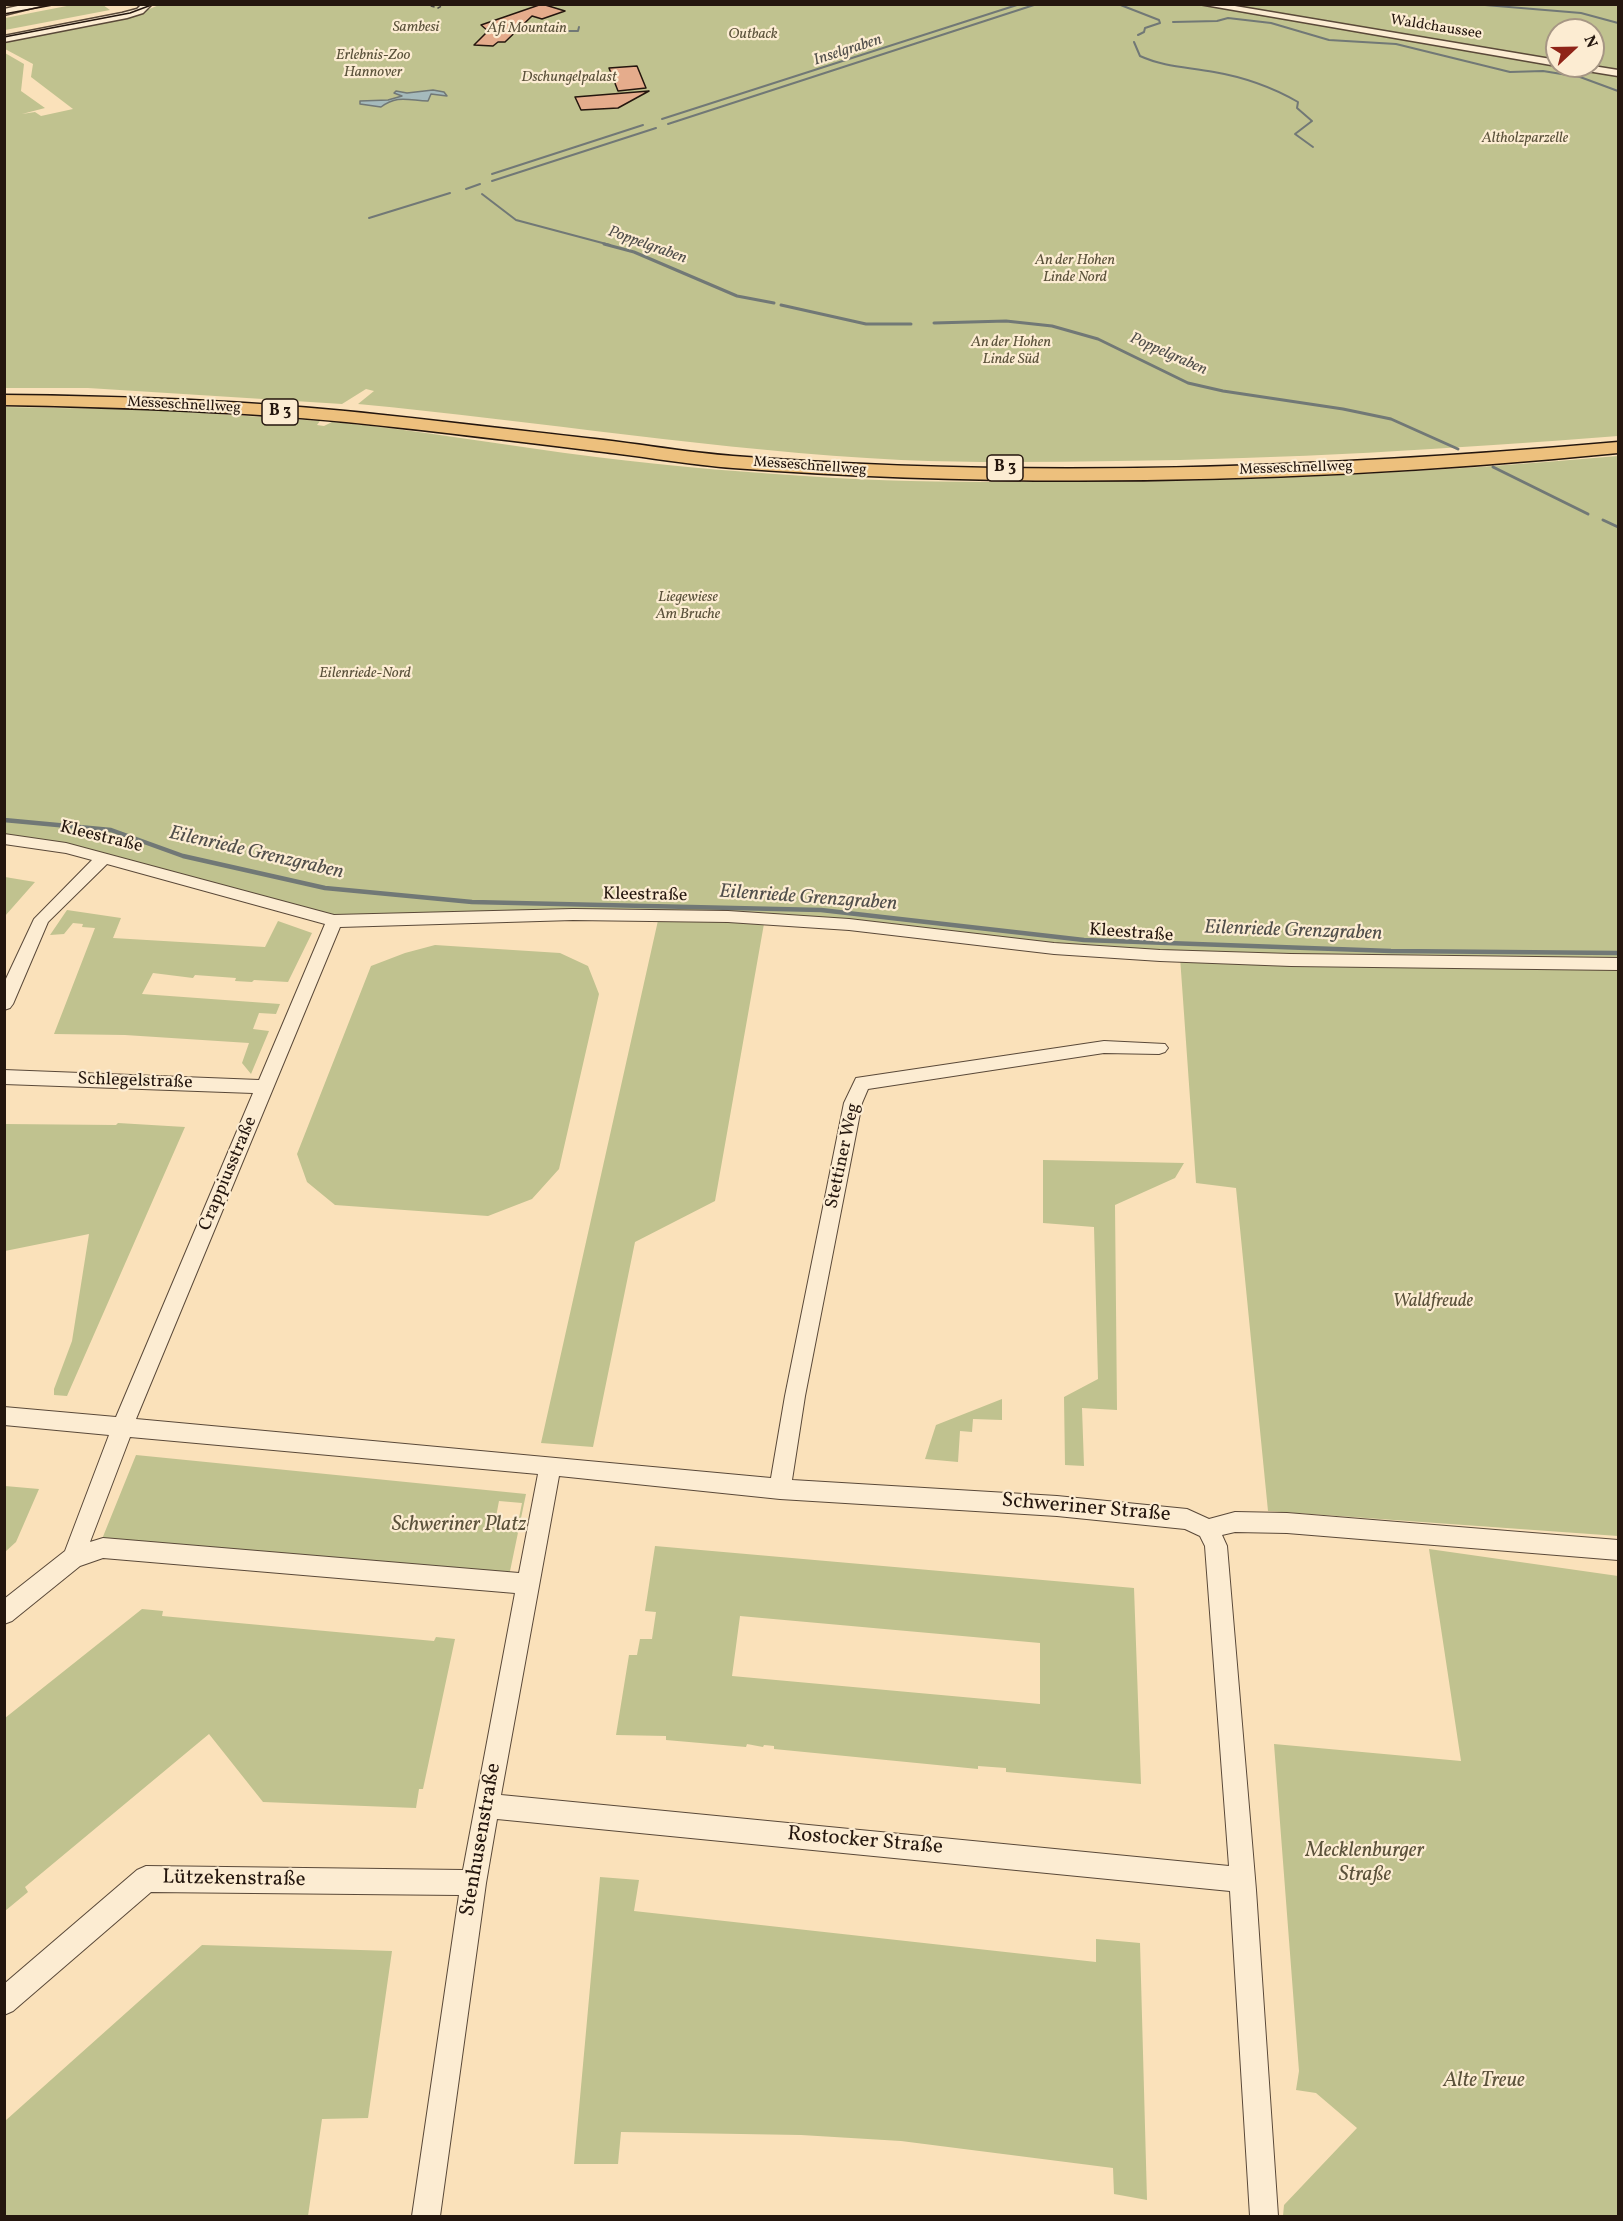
<!DOCTYPE html>
<html>
<head>
<meta charset="utf-8">
<style>
	body { margin:0 }
	#map { position:relative; width:1623px; height:2221px; overflow:hidden; background:#fae1ba; font-family:Vollkorn,serif }
	canvas { display:block }
	.frame { position:absolute; inset:0; border:6px solid #24160e; pointer-events:none }
	.north { position:absolute; left:1545px; top:18px; width:60px; height:60px; box-sizing:border-box; background:#fcecd2; border:2px solid #a69684; border-radius:50%; rotate:68deg; font-size:16px; font-weight:700; line-height:24px; text-align:center; color:#24160e }
	.north::after { content:''; display:block; margin:auto; width:21px; height:27px; background:#8f2418; clip-path:polygon(50% 0,100% 100%,50% 72%,0 100%) }
</style>
</head>
<body>
<div id="map">
<canvas width="1623" height="2221"></canvas>
<div class="frame"></div>
<div class="north">N</div>
</div>
<script>
const c = document.querySelector('canvas').getContext('2d');
c.lineJoin = 'round';
function fillPath(path, color) {
  c.fillStyle = color;
  c.fill(path, 'evenodd');
}
function stroke(path, color, width, dash) {
  c.strokeStyle = color;
  c.lineWidth = width;
  c.lineCap = dash ? 'butt' : 'round';
  c.setLineDash(dash || []);
  c.stroke(path);
}
function drawText(font, color, halo, rows, align = 'center') {
  c.font = font + ' Vollkorn,serif';
  c.lineWidth = 4.5;
  c.setLineDash([]);
  c.textBaseline = 'middle';
  c.strokeStyle = halo;
  c.fillStyle = color;
  for (const [text, x, y, turn = 0] of rows) {
    c.save();
    c.translate(x, y);
    c.rotate((+turn || 0) * Math.PI / 180);
    c.textAlign = isNaN(turn) ? turn : align;
    if (halo) c.strokeText(text, 0, 0);
    c.fillText(text, 0, 0);
    c.restore();
  }
}
const green = new Path2D(`
	M77,4L103,5L110,10L5,30V18Z
	M159,5H1618V436C1452,449 1285,459 1117,461C1045,462 973,463 901,460C719,451 539,421 358,404L374,391L366,389L342,404L88,388H5V53L24,64L21,91L45,108L22,114L35,112L41,116L73,109L31,77L33,64L5,49L4,41L125,19ZM1557,30H1593V66H1557Z
	M5,407L159,410L320,421L317,425L324,426L332,422C420,430 508,446 596,457C675,467 755,473 835,478C902,482 969,482 1036,482C1230,483 1425,473 1618,456V1536L1268,1511L1236,1188L1196,1183L1180,957L765,918L715,1201L635,1242L593,1447L541,1443L659,916L356,922L66,848L5,839Z
	M5,877L35,882L5,916L4,877Z
	M67,910L121,918L113,938L265,947L278,921L312,933L288,982L254,980L252,982L235,981L236,978L195,975L193,978L153,973L142,994L280,1004L276,1014L259,1013L253,1029L269,1031L251,1074L242,1063L249,1043L125,1035L54,1034L95,928L82,927L83,924L73,923L64,934L50,935Z
	M435,945L560,953L588,966L599,994L559,1169L532,1199L488,1216L335,1205L307,1182L297,1154L371,966L405,953Z
	M118,1123L185,1127L67,1396L54,1395V1389L72,1341L89,1234L5,1251V1124L116,1125Z
	M1043,1160L1184,1163L1175,1178L1115,1205L1117,1410L1082,1408L1084,1466L1065,1465L1064,1397L1098,1379L1094,1227L1043,1223Z
	M1002,1399V1420L973,1419L972,1432L960,1431L958,1462L925,1459L936,1425Z
	M136,1455L526,1494L509,1576L100,1544ZM499,1501L522,1503L518,1523L495,1522Z
	M5,1486L39,1489L16,1542L5,1552Z
	M655,1546L1134,1588L1141,1784L1006,1772V1768L978,1766V1769L774,1749V1746L764,1745L763,1747L747,1744L746,1747L666,1740V1736L616,1735L629,1655H637L640,1639H652L656,1612L645,1611ZM740,1616L1040,1643V1704L732,1676Z
	M1429,1549L1618,1576V2216H1283L1284,2205L1357,2128L1316,2093L1296,2090L1299,2071L1274,1744L1461,1761Z
	M142,1609L163,1611L162,1616L434,1641L436,1637L455,1639L423,1789H419L416,1808L263,1802L209,1734L25,1887L28,1892L5,1911V1718Z
	M600,1877L639,1880L634,1911L1096,1962V1939L1140,1943L1147,2200L1114,2194L1113,2168L901,2141L801,2135L621,2132L618,2164H574Z
	M202,1945L392,1951L368,2118L322,2119L308,2216H5V2121Z`);
const water = new Path2D(`
	M433,90L444,92L447,96L431,94L428,101C407,100 397,95 381,107L360,104V101L388,100L402,96L394,93L396,91L407,93Z`);
const streamFar2 = new Path2D(`
	M1118,4L1159,20L1160,23L1145,28L1144,32L1138,35
	M1473,4L1581,13L1618,23
	M1173,22L1217,21L1228,18L1271,23L1329,40L1396,44L1510,72L1543,71L1580,77L1618,91
	M566,31H578L579,27
	M1134,42L1140,56C1164,67 1188,67 1214,72C1243,77 1272,87 1298,102L1297,108L1312,121L1295,134L1313,147
	M662,119L1020,4
	M668,124L1037,4
	M492,174L643,125
	M492,181L656,128
	M466,189L480,184
	M482,194L516,220L610,245
	M369,218L450,193`);
const streamFar1 = new Path2D(`
	M604,244L634,252L737,296L774,303
	M781,305L866,324H911
	M934,323L1006,321L1052,326L1098,339L1188,383L1223,391L1343,409L1391,419L1458,449
	M1493,467L1588,514
	M1603,520L1618,527`);
const stream = new Path2D(`
	M4,820L111,830L183,856L325,888L472,902L821,910L1084,940L1391,951L1618,953`);
const ferry = new Path2D(`
	M424,4L438,8L445,4`);
const building = new Path2D(`
	M542,4L565,11L542,19L532,16L505,42H498L493,46L474,45L488,31L481,25Z
	M637,66L646,88L618,91L609,68Z
	M649,91L618,108L581,110L575,97Z`);
const minor = new Path2D(`
	M4,834L66,843L334,915L573,909L728,911L849,919L1054,943L1160,950L1291,954L1618,958V970L1291,966L1160,961L1054,954L849,930L728,922L573,920L340,927L136,1419L771,1478L785,1396L844,1103L856,1078L1104,1041L1165,1044L1168,1048L1165,1052L1159,1054L1104,1053L868,1089L862,1103L805,1396L792,1480L1057,1496L1187,1509L1209,1519L1235,1512L1287,1513L1618,1540V1560L1287,1533L1235,1532L1222,1535L1227,1546L1256,1890L1278,2216H1250L1230,1891L497,1819L486,1883L440,2216H412L459,1895L151,1892L13,2011L4,2015V1984L137,1870L146,1866L463,1870L515,1593L103,1558L80,1566L12,1621L4,1624V1599L65,1551L109,1435L4,1425V1407L116,1417L253,1093L4,1084V1070L259,1080L325,924L107,864L48,922L13,1004L10,1008L4,1010V983L34,919L92,860L66,853L4,844ZM130,1437L538,1474L519,1573L103,1538L90,1542ZM559,1476L780,1499L1057,1516L1185,1529L1200,1536L1205,1546L1229,1866L501,1795Z`);
const tertiary = new Path2D(`
	M27,4H48L4,15V9Z
	M142,4H152L143,13L127,18L4,42V36L122,13L137,9Z
	M1199,4H1223L1557,60V66Z
	M1570,66H1593L1618,70V76L1575,69Z`);
const trunk = new Path2D(`
	M4,395C118,396 232,400 345,411C434,420 523,431 612,441C652,446 692,453 733,456C1028,479 1324,468 1618,442V453C1325,482 1028,490 733,468C693,465 653,458 612,453C523,442 435,431 346,422C232,411 118,407 4,405Z`);
const tram = new Path2D(`
	M4,14L58,4
	M4,37L130,13L154,4`);
const farParknames = [
	["Sambesi",416,28],
	["Afi Mountain",527,29],
	["Outback",753,35],
	["Erlebnis-Zoo",373,56],
	["Hannover",373,73],
	["Dschungelpalast",569,78],
	["Altholzparzelle",1525,139],
	["An der Hohen",1075,261],
	["Linde Nord",1075,278],
	["An der Hohen",1011,343],
	["Linde Süd",1011,360],
	["Liegewiese",688,598],
	["Am Bruche",688,615],
	["Eilenriede-Nord",365,674]
];
const farStreetnames = [
	["Waldchaussee",1436,28,9],
	["Messeschnellweg",184,406,3],
	["Messeschnellweg",810,467,4],
	["Messeschnellweg",1296,469,-2]
];
const farWaternames = [
	["Inselgraben",848,51,-18],
	["Poppelgraben",647,246,20],
	["Poppelgraben",1168,355,24]
];
const shields = [
	[280,412,36],
	[1005,468,36]
];
const shieldNames = [
	["B 3",280,412],
	["B 3",1005,468]
];
const streetNames = [
	["Kleestraße",101,838,14],
	["Kleestraße",645,896,1],
	["Kleestraße",1131,934,4],
	["Schlegelstraße",135,1082,2],
	["Stettiner Weg",844,1156,-78],
	["Crappiusstraße",229,1174,-67]
];
const parkNames = [
	["Waldfreude",1433,1303]
];
const waterNames = [
	["Eilenriede Grenzgraben",256,854,13],
	["Eilenriede Grenzgraben",808,899,4],
	["Eilenriede Grenzgraben",1293,932,2]
];
const nearStreetnames = [
	["Schweriner Straße",1086,1509,5],
	["Stenhusenstraße",482,1840,-80],
	["Rostocker Straße",865,1842,5],
	["Lützekenstraße",234,1880,1]
];
const nearParknames = [
	["Schweriner Platz",459,1526],
	["Mecklenburger",1365,1852],
	["Straße",1365,1876],
	["Alte Treue",1484,2082]
];
fillPath(green, '#c0c28f');
fillPath(water, '#a5babc');
stroke(water, '#717876', 1.5);
stroke(streamFar2, '#717876', 2);
stroke(streamFar1, '#717876', 3);
stroke(stream, '#717876', 4.5);
stroke(ferry, '#514f4b', 1.5, [4, 3]);
fillPath(building, '#e5ac8c');
stroke(building, '#24160e', 1.5);
stroke(minor, '#5a4939', 2);
stroke(tertiary, '#5a4939', 3);
stroke(trunk, '#24160e', 3);
fillPath(minor, '#fcecd2');
fillPath(tertiary, '#fcecd2');
fillPath(trunk, '#edc07d');
stroke(tram, '#24160e', 1.5);
drawText('italic 15px', '#5b523b', '#fcecd2', farParknames);
drawText('15px', '#24160e', '#fcecd2', farStreetnames);
drawText('italic 16px', '#514f4b', '#fcecd2', farWaternames);
for (const [x, y, w] of shields) {
  const box = new Path2D();
  box.roundRect(x - w / 2, y - 13, w, 26, 4.5);
  c.fillStyle = '#fcecd2';
  c.fill(box);
  stroke(box, '#24160e', 1.5);
}
drawText('bold 16px', '#24160e', null, shieldNames);
drawText('18px', '#24160e', '#fcecd2', streetNames);
drawText('italic 18px', '#5b523b', '#fcecd2', parkNames);
drawText('italic 20px', '#514f4b', '#fcecd2', waterNames);
drawText('21px', '#24160e', '#fcecd2', nearStreetnames);
drawText('italic 21px', '#5b523b', '#fcecd2', nearParknames);
</script>
</body>
</html>
